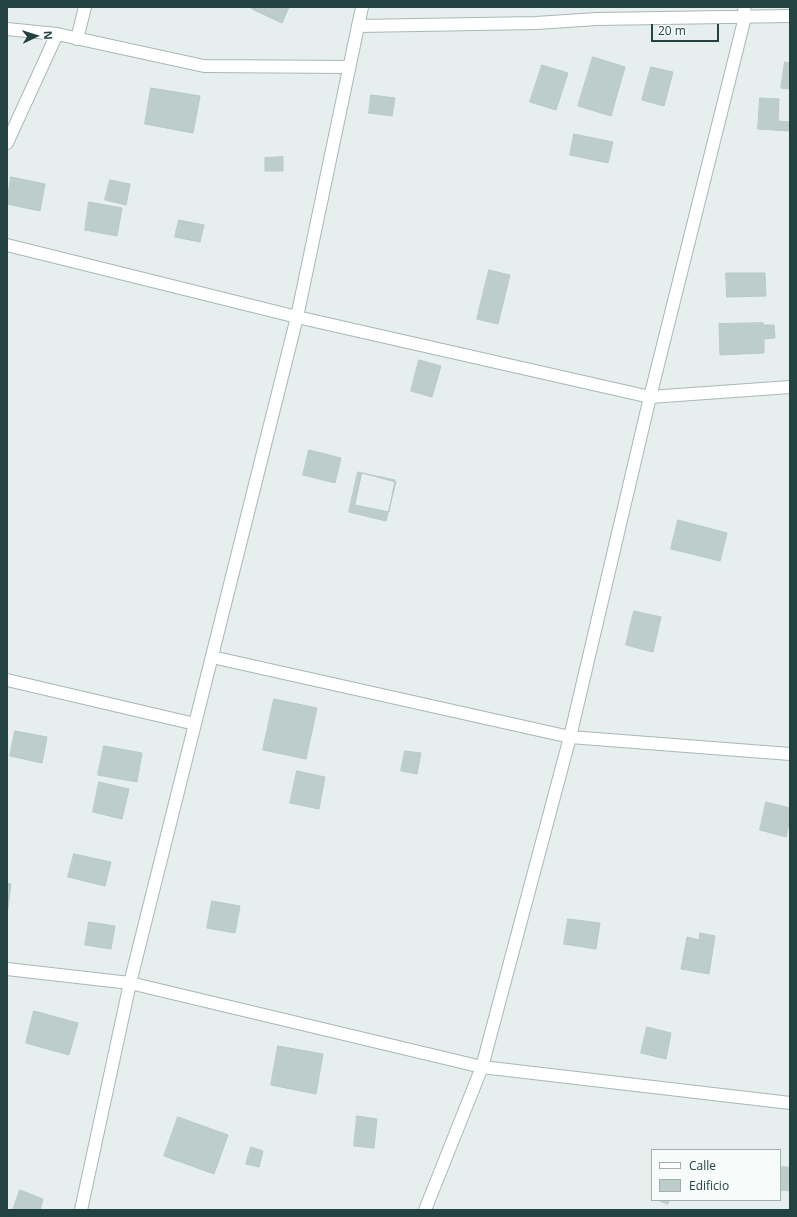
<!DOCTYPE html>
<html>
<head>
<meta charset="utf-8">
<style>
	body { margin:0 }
	#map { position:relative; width:797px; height:1217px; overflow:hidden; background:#e6efed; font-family:"Open Sans",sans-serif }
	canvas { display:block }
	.frame { position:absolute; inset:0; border:8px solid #234342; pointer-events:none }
	.legend { position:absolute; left:651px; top:1149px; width:130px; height:52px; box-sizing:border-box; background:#f7fbfa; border:1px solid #a2b1b0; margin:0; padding:5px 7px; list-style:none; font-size:12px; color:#234342 }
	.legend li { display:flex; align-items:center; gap:8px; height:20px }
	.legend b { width:20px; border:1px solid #a2b1b0 }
	.north { position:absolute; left:16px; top:16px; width:40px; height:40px; -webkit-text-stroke:3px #f7fbfa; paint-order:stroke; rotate:86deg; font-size:11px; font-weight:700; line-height:16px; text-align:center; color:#234342 }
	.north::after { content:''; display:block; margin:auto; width:14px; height:18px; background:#234342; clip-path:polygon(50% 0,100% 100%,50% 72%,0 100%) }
	.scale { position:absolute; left:651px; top:24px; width:68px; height:18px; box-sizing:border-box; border:2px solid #234342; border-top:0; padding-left:5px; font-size:12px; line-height:14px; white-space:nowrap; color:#234342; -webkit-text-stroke:3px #f7fbfa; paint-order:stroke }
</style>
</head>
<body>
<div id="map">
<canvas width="797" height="1217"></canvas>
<div class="frame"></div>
<ul class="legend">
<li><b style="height:5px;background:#fff"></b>Calle</li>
<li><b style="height:11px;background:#bdcdca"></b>Edificio</li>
</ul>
<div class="north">N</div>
<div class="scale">20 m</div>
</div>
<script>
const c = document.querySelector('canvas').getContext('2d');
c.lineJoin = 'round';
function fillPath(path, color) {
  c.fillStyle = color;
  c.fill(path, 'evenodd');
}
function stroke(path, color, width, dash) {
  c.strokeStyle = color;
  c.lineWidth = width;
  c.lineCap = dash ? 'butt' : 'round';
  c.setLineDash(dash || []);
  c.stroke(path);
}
const building = new Path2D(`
	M253,7H289L282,23L252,9Z
	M593,57L625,67L611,116L578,106Z
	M785,62L790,63V89L781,88Z
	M542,65L568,73L556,110L530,102Z
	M651,67L673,72L664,106L642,100Z
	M151,88L200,96L193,133L145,124Z
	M371,95L395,98L392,116L369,113Z
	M760,98L779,99L778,121L790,122V131L758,129Z
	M574,134L613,142L608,163L570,155Z
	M283,157V171H265V158Z
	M11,177L45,184L40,211L7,204Z
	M110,180L130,184L126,205L105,200Z
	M89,202L122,208L117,236L85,230Z
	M179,220L204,225L200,242L175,237Z
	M489,270L510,275L498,324L477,319Z
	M726,273H765L766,296L727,297Z
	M763,323V325H774L775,338L764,339V353L720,355L719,324Z
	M419,360L441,366L432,397L411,391Z
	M309,450L341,458L335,483L303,475Z
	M358,472L396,482L386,521L349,512Z
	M362,473L395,480L389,512L355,505Z
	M678,520L727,533L720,561L671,549Z
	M634,611L661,617L653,652L626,645Z
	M274,699L317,708L306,759L263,750Z
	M15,731L47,737L42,763L10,756Z
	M104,746L142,753L137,782L98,775Z
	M405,751L421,753L417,774L401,771Z
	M297,771L325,777L319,809L290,803Z
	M99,782L129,789L122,819L93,812Z
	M766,802L790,808V819L786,837L760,830Z
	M74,854L111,862L105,886L68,877Z
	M7,883L11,884L7,915Z
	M212,901L240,906L235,933L207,928Z
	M568,919L600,923L596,949L564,944Z
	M89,922L115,926L111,949L85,945Z
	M700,933L715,936L709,974L681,969L687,937L699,940Z
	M34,1011L78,1023L69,1055L26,1043Z
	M647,1027L671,1033L666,1059L641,1053Z
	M278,1046L323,1054L316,1094L271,1085Z
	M357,1116L377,1119L374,1148L354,1146Z
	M178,1117L228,1135L214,1174L164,1156Z
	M251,1147L263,1151L259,1167L246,1164Z
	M780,1167H790V1191L780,1190Z
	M20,1190L43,1199L40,1210H13Z
	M658,1200H669L668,1204Z`);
const lane = new Path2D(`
	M77,39L85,7`);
const street = new Path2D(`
	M358,26L536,23L597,19L790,16
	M7,29L57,34L204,66L349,67
	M7,143L57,34
	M7,245L297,317L650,397L790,387
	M212,657L570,737L790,754
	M7,680L195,724
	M7,969L130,983L482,1067L790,1103
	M81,1210L130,983L297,317L362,7
	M425,1210L482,1067L570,737L650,397L745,17L744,7`);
fillPath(building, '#bdcdca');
stroke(building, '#b7c9c6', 1);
stroke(lane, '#a8b8b6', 14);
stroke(street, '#a8b8b6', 14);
stroke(lane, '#fff', 12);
stroke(street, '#fff', 12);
</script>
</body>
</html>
